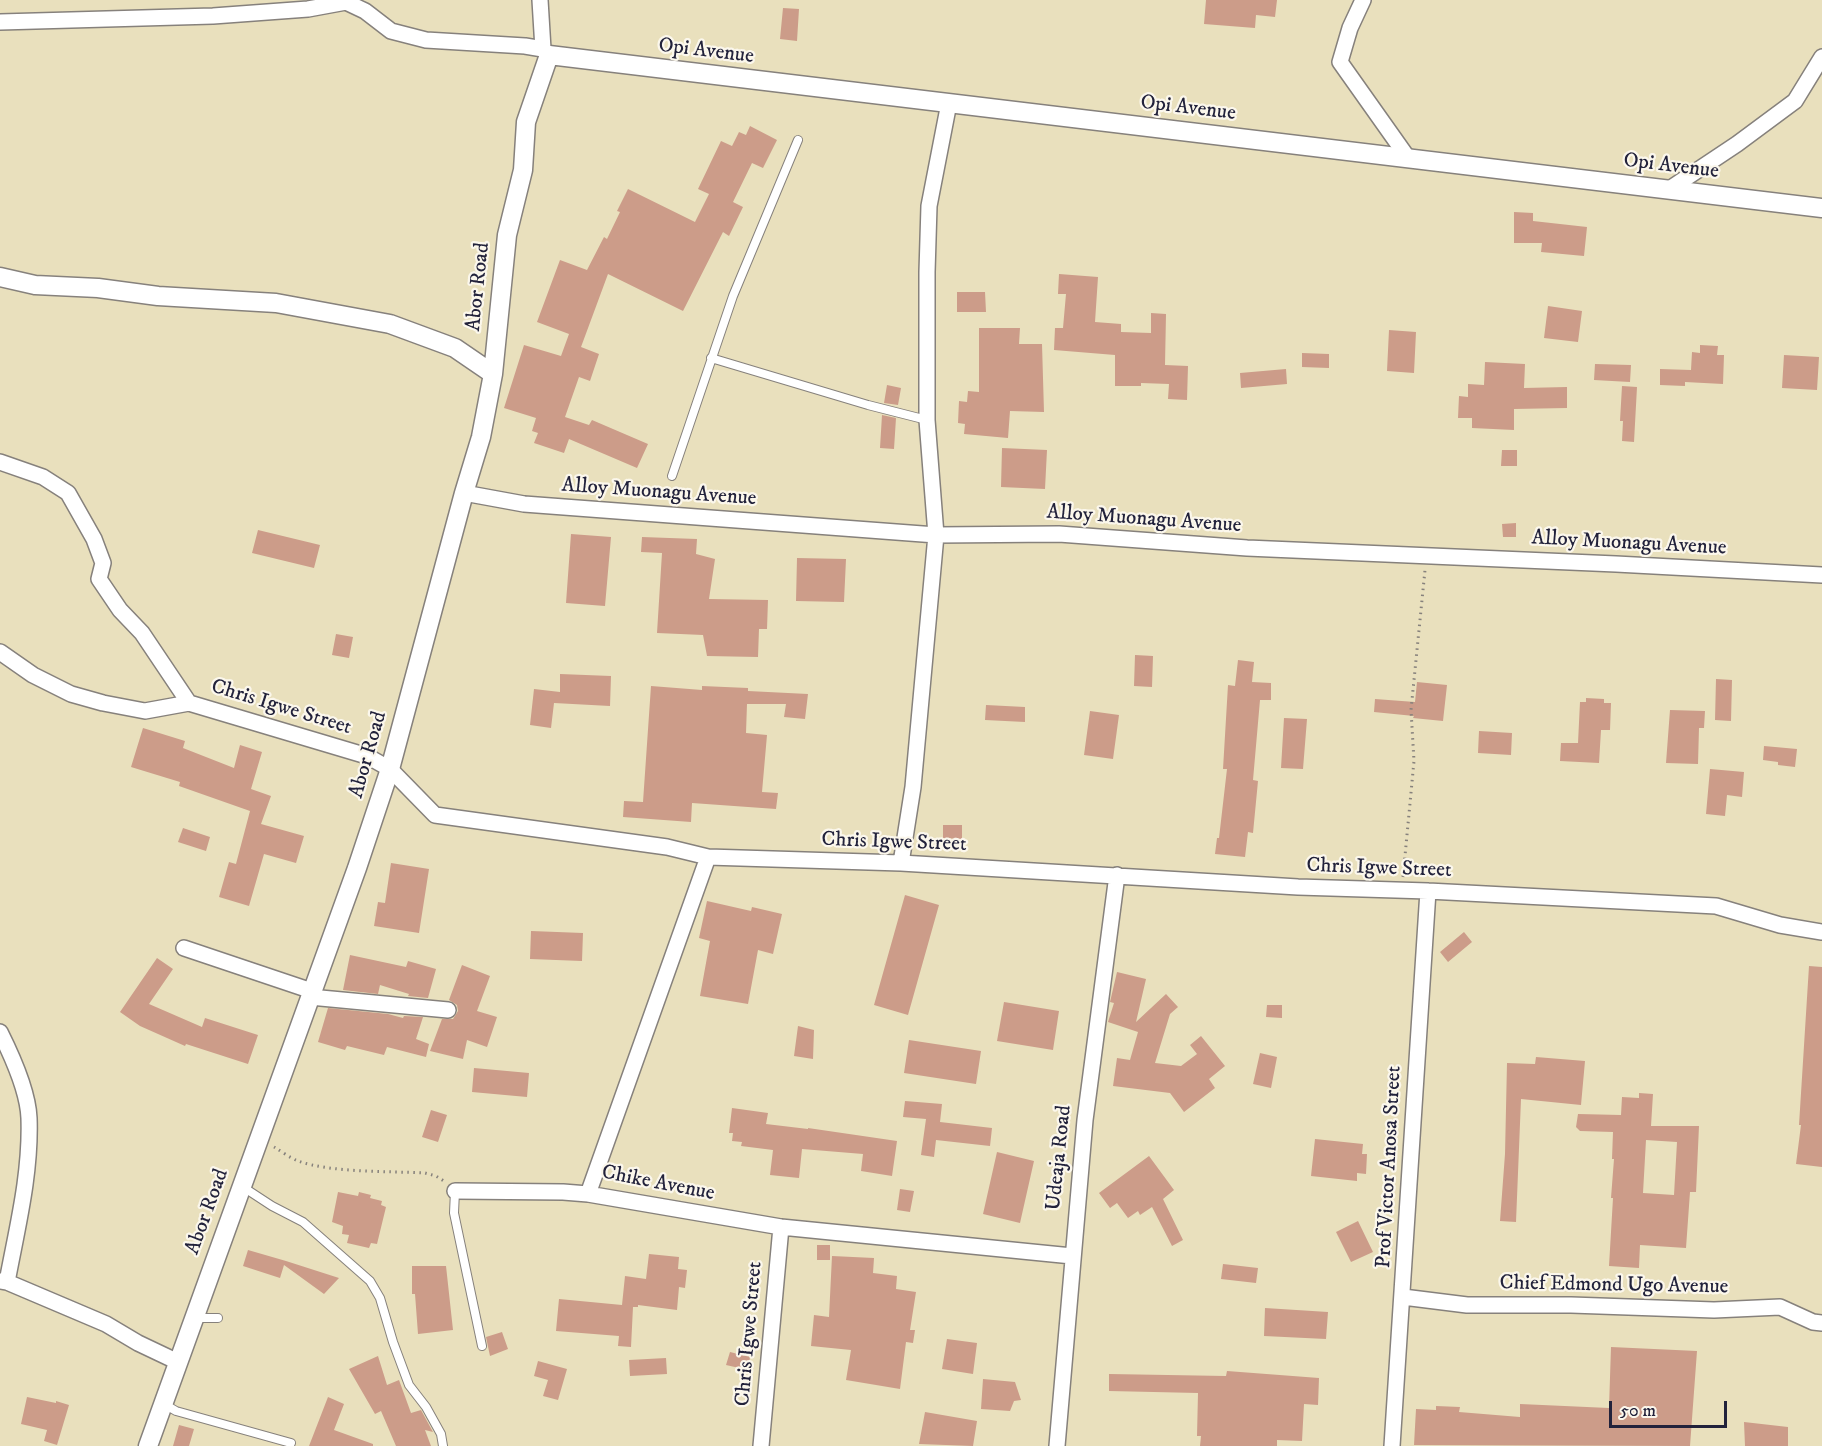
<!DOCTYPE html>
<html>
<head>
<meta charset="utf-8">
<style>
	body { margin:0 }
	#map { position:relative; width:1822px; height:1446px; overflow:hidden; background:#e9e0bd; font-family:"IM FELL DW Pica",serif }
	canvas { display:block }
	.scale { position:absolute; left:1609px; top:1401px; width:118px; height:27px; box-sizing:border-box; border:3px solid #22223b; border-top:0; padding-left:8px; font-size:18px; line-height:21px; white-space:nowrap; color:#22223b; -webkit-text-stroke:4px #fbf7ec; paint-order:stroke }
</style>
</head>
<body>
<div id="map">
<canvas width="1822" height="1446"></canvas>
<div class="scale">50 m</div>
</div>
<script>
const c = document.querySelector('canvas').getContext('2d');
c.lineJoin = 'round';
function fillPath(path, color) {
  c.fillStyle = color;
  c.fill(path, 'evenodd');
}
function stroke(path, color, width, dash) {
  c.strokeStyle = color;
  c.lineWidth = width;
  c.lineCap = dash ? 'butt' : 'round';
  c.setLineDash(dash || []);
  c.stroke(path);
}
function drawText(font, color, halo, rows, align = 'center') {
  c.font = font + ' "IM FELL DW Pica",serif';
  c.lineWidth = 4.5;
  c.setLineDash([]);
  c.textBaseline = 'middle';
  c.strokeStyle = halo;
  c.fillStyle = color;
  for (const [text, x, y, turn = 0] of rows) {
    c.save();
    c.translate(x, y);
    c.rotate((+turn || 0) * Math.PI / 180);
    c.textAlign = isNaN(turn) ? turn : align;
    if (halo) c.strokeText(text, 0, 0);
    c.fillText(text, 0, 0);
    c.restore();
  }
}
const building = new Path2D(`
	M1206,0H1277L1275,17L1256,15L1255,28L1204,24Z
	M783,8L799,9L797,41L780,39Z
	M750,126L777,140L763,168L752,163L733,202L743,207L729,236L723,232L683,311L608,274L581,347L599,354L590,381L579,377L565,417L589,425L592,420L648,444L637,468L569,439L564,453L534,443L538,433L532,431L536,418L504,408L524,345L561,356L569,334L537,322L560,260L587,270L604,237L607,239L620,212L617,211L628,189L695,222L709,194L698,189L721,141L732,146L739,132L746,135Z
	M1514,212L1533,213V221L1587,227L1584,256L1541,252L1542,243H1514Z
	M1059,274L1098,277L1095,322L1121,324V332L1151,333V313L1166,314L1165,365L1188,366L1187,400L1168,399L1169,384L1141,383V386H1115V355L1054,350L1055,328H1063L1066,294H1058Z
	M957,292H985L986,312H957Z
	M1548,306L1582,311L1578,342L1544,338Z
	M979,328H1020L1019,344H1042L1044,412L1010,411L1008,438L964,434L965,424L958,423L959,401L967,402L968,391L979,392Z
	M1389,330L1416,332L1414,373L1387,371Z
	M1700,345L1718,346L1717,355H1724L1723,384L1685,382V386L1660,385V369L1691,370L1692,352L1700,353Z
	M1302,353L1329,354V368L1302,367Z
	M1784,355L1819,357L1817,390L1782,388Z
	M1485,362L1525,364L1524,388L1567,387V408L1514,409V430L1472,428V418H1458L1459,396L1468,397V384L1484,385Z
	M1595,364L1631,365L1630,382L1594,380Z
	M1286,369L1287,384L1241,388L1240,373Z
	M887,385L901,388L898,405L884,403Z
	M1622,386L1637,387L1634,442L1622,441L1623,421H1620Z
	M882,415L896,418L894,449L880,448Z
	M1002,448L1047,450L1045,489L1001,487Z
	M1502,450H1517V466H1501Z
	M1516,523V537H1503L1502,524Z
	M258,530L320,545L314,568L252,553Z
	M571,534L611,537L605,606L566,603Z
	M642,537L697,539L696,554L715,559L709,599L768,600L767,629H759L758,657L707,656L703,635L657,633L662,553L641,552Z
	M797,558L846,559L844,602L796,601Z
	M336,634L353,637L349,658L332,655Z
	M1135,655L1153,656L1152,687L1134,686Z
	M1238,660L1254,662L1252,682L1271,683V700H1260L1253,780L1258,781L1253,833L1248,832L1245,857L1215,854L1217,838H1219L1227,769H1223L1228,685L1235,686Z
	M560,674L611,676L610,706L554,703L551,728L530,725L534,689L560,692Z
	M1716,679L1732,680L1731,721L1715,720Z
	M1417,682L1447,685L1443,721L1413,718L1414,716L1374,712L1375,699L1415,702Z
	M651,686L702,690V686L748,688V691L808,694L805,719L784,717L786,704H747L746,733L767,735L762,792L778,793L776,809L692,803L691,822L623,817L624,801L643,802Z
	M1586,698L1604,699V703H1611L1610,730H1601L1599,763L1560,761L1561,743H1578L1580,702H1586Z
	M986,705L1025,707V722L985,720Z
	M1670,710L1705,711L1704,728H1699L1698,764L1666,763Z
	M1090,711L1119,715L1113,759L1084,755Z
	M1284,718L1307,719L1303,769L1281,768Z
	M143,728L185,741L183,748L234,768L240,745L262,752L251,789L271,796L261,824L304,836L296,863L264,854L249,906L219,897L229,862L236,864L250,811L179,786L180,782L131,767Z
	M1479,731L1512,733L1511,755L1478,753Z
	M1764,746L1797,749L1795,767L1778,765V762L1763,760Z
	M1710,769L1744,772L1742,797L1727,795L1725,816L1706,814Z
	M943,825H962V839L943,838Z
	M183,828L210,837L206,851L178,842Z
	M391,863L429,869L419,933L374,926L378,902L385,903Z
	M905,895L939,905L908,1015L874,1005Z
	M707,901L751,911L752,907L782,914L773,954L758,950L748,1004L700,996L710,941L699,938Z
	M531,931L583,933L582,961L530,959Z
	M1464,932L1472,942L1448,962L1440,952Z
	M350,955L406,967L408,961L436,969L428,998L408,996L409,994L380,985L378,994L343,990Z
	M157,958L173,969L149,1004L202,1027L205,1018L258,1035L248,1064L186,1044L185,1046L140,1026L120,1012Z
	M462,965L490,976L477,1011L497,1017L487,1047L467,1040L463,1059L430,1051L442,1019H453L458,1011L457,1005L449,1000Z
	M1809,966L1822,967V1167L1796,1164L1801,1125H1799Z
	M1117,972L1146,979L1136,1022L1166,994L1178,1007L1170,1014L1155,1063L1181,1066L1197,1054L1190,1045L1201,1036L1225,1066L1209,1079L1215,1088L1184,1112L1170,1093L1113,1086L1117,1058L1130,1060L1138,1032L1108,1022L1114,1003L1110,1002Z
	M1004,1002L1059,1011L1053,1050L997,1041Z
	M1267,1005H1282V1018L1266,1017Z
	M328,1008L388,1014L403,1018L404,1016L423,1017L416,1039L429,1044L426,1057L387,1047L384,1055L347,1046L345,1050L318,1042Z
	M798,1026L814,1030L813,1059L794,1056Z
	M909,1040L981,1051L976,1084L904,1073Z
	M1260,1053L1277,1057L1271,1088L1253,1084Z
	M1536,1057L1585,1061L1581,1105L1521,1099L1516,1222L1500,1221L1505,1154L1507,1063L1535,1064Z
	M474,1068L529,1073L527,1097L472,1092Z
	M1639,1093L1653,1094L1651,1126H1699L1696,1192H1690L1686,1248L1640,1245L1639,1268L1609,1266L1613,1198H1611L1614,1159H1612L1613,1132L1580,1131L1576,1127L1578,1114L1621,1115L1622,1097L1639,1098ZM1646,1140L1677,1142L1674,1195L1643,1193Z
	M905,1101L942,1104L940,1122L992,1128L990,1146L936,1140L934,1157L921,1155L926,1119L903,1117Z
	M732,1108L768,1113L766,1124L808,1129V1128L897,1141L892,1176L861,1171L863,1154L802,1149L799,1178L770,1175L773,1150L741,1146L742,1142L732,1141L733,1133H729Z
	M431,1110L447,1115L438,1142L422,1137Z
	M1315,1139L1363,1144L1362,1154H1367L1366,1174L1357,1173V1181L1311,1176Z
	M997,1152L1034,1161L1020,1223L983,1214Z
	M1149,1156L1174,1190L1163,1199L1183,1240L1172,1246L1152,1207L1140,1215L1138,1211L1128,1218L1117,1203L1110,1208L1099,1193Z
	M900,1189L914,1191L910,1212L897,1210Z
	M338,1192L358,1196L359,1192L371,1195L370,1198L382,1201L381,1205L386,1207L377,1244L371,1243L369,1248L347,1243L349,1235L342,1234L343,1226L332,1222Z
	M1358,1221L1373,1252L1351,1262L1336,1232Z
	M817,1245H830V1260H817Z
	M248,1250L286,1261L339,1278L324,1294L284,1265L280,1278L243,1266Z
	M649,1254L679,1257L678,1269L687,1270L685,1288L679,1287L677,1310L638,1305V1307H633L631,1347L618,1346L619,1336L556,1331L559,1299L622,1305L625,1276L646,1279Z
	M832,1256L874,1258L873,1273L897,1276L896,1289L916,1292L910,1330H915L913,1343L906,1342L900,1389L846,1380L851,1350L811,1346L814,1315L829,1317Z
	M1223,1264L1258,1268L1256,1283L1221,1279Z
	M412,1266H446L453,1330L418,1334L415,1294H412Z
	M1265,1308L1328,1312L1326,1339L1264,1336Z
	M502,1332L508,1349L490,1356L486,1337Z
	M947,1339L977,1343L973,1374L942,1369Z
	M1611,1347L1697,1351L1690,1446L1414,1445L1416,1409L1436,1410V1406L1460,1407L1459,1412L1520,1417V1404L1609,1408Z
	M730,1352L750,1357L748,1370L726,1365Z
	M378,1356L387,1385L399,1380L411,1413L421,1410L433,1432L425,1430L431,1446H396L381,1411L375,1414L349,1369Z
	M666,1358L667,1374L630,1376L629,1360Z
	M538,1361L567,1369L558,1400L543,1396L548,1380L534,1376Z
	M1227,1371L1319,1378L1318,1405L1304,1404L1302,1441L1277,1440V1446H1200L1201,1436H1197L1198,1393L1109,1391V1374L1226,1376Z
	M983,1379L1015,1382L1021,1400L1014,1401L1010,1411L981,1409Z
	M27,1397L56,1403V1401L69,1405L57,1445L44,1441L47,1430L21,1424Z
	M328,1397L344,1404L334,1430L373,1444V1446H309Z
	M925,1412L977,1421L973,1446L919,1444Z
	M1744,1422L1788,1427V1446H1745Z
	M179,1425L194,1429L189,1446H173Z`);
const path = new Path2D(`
	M1403,877L1414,761L1411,710L1425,570
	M274,1147C281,1151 290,1158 298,1161C332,1173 389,1171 425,1173L436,1176L444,1181`);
const service = new Path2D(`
	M711,358L868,405L927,420
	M672,476L733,296L798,140
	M243,1187L272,1206L303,1222L370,1281L380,1298L393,1342L409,1385L426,1407L441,1434L443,1446
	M455,1191L454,1213L482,1346
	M195,1318H218
	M164,1404L176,1411L291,1443`);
const minor = new Path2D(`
	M540,0L543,49
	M1363,0L1350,28L1340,62L1408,158
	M0,22L213,16L308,9L346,2L365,11L391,31L426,40L525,46L543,49L549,55
	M1668,190L1737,144L1795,101L1822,57
	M0,462L43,477L68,493L94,539L103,563L99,579L120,610L142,633L189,703L367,756L390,769L435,815L667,847L708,857L901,863L1298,887L1428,891L1716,906L1780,925L1822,932
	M464,493L524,504L936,535L1059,534L1247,548L1616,564L1822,575
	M0,652L33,675L71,694L103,703L145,711L189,703
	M901,863L913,787L936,535L927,420V272L929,206L949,103
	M184,948L312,991
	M310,997L448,1010
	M0,1032C12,1056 28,1091 29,1118C31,1174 17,1228 7,1282
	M455,1191L563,1192L588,1194L781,1227L1072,1256
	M588,1194L708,857
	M0,1281L7,1282L106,1324L138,1343L178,1362
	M1403,1297L1467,1305H1571L1714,1310L1780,1307L1813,1322L1822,1323
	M761,1446L781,1227
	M1057,1446L1085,1120L1117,875
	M1392,1446L1428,891`);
const tertiary = new Path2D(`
	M0,277L35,285L98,288L158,296L276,303L390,324L455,348L493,374
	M148,1446L357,868L390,769L464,493L481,437L493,374L507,235L523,170L526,122L549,55L1822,208`);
const streetNames = [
	["Opi Avenue",706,52,7],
	["Opi Avenue",1188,109,7],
	["Opi Avenue",1671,167,7],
	["Abor Road",479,287,-84],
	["Alloy Muonagu Avenue",659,493,4],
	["Alloy Muonagu Avenue",1144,520,4],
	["Alloy Muonagu Avenue",1629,544,3],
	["Chris Igwe Street",281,708,17],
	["Abor Road",369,755,-74],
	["Chris Igwe Street",894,843,2],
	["Chris Igwe Street",1379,869,2],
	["Udeaja Road",1060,1158,-84],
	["Prof Victor Anosa Street",1390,1167,-87],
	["Chike Avenue",658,1184,11],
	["Abor Road",208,1212,-70],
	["Chief Edmond Ugo Avenue",1614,1286,1],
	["Chris Igwe Street",750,1334,-85]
];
fillPath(building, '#cc9c89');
stroke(service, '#86817c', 10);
stroke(minor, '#86817c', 18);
stroke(tertiary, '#86817c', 21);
stroke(path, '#86817c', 3, [1.5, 4.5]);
stroke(service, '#fff', 8);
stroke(minor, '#fff', 15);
stroke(tertiary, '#fff', 18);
drawText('21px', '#22223b', '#fbf7ec', streetNames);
</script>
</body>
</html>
